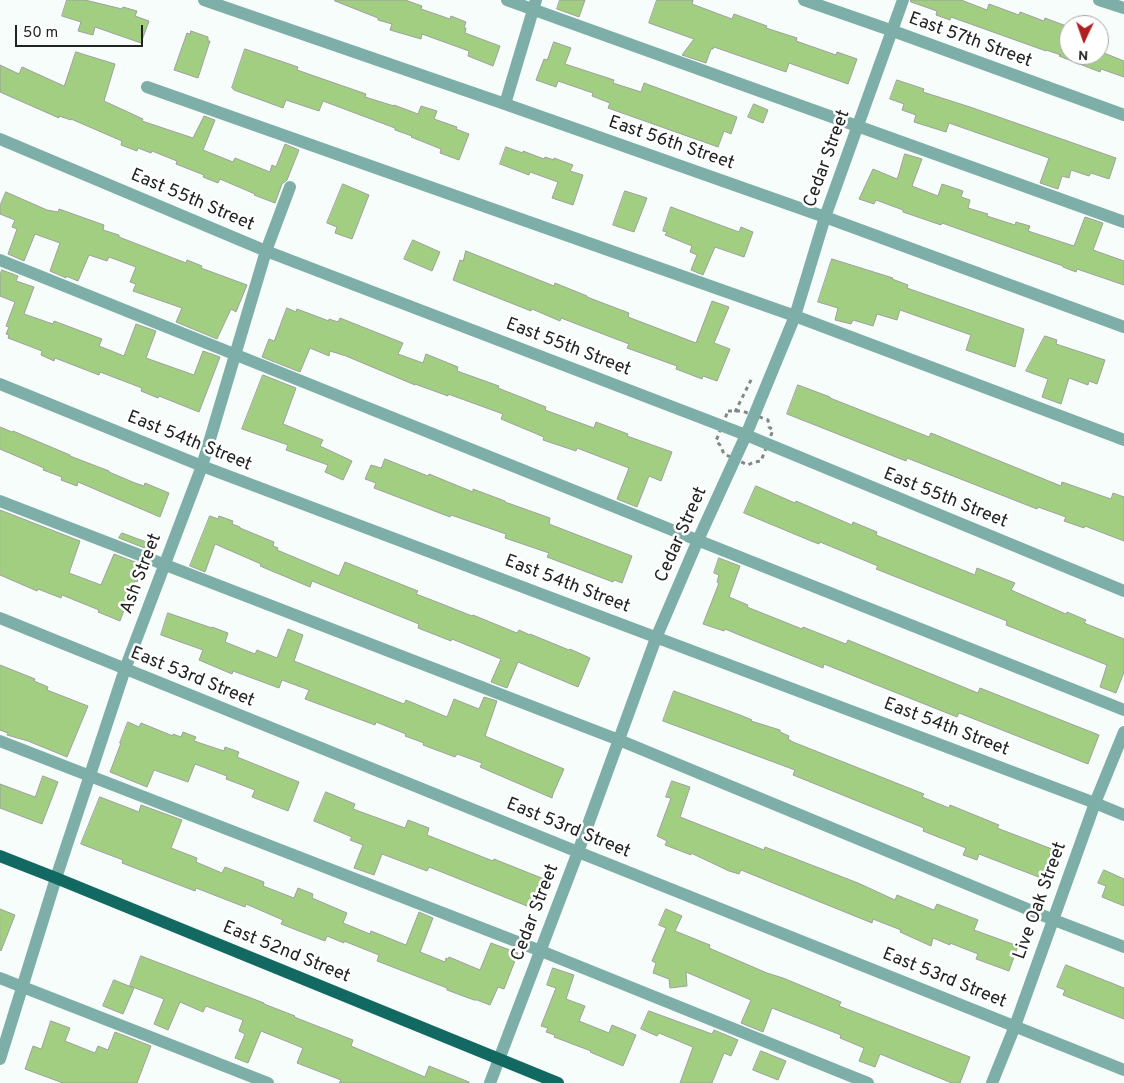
<!DOCTYPE html>
<html>
<head>
<meta charset="utf-8">
<style>
	body { margin:0 }
	#map { position:relative; width:1124px; height:1083px; overflow:hidden; background:#f7fdfa; font-family:Overpass,sans-serif }
	canvas { display:block }
	.north { position:absolute; left:1059px; top:15px; width:50px; height:50px; box-sizing:border-box; background:#fff; border:1px solid #a6a7a7; border-radius:50%; rotate:183deg; font-size:14px; font-weight:700; line-height:20px; text-align:center; color:#212322 }
	.north::after { content:''; display:block; margin:auto; width:18px; height:22px; background:#af1e21; clip-path:polygon(50% 0,100% 100%,50% 72%,0 100%) }
	.scale { position:absolute; left:15px; top:25px; width:128px; height:22px; box-sizing:border-box; border:2px solid #212322; border-top:0; padding-left:6px; font-size:15px; line-height:18px; white-space:nowrap; color:#212322; -webkit-text-stroke:4px #fff; paint-order:stroke }
</style>
</head>
<body>
<div id="map">
<canvas width="1124" height="1083"></canvas>
<div class="north">N</div>
<div class="scale">50 m</div>
</div>
<script>
const c = document.querySelector('canvas').getContext('2d');
c.lineJoin = 'round';
function fillPath(path, color) {
  c.fillStyle = color;
  c.fill(path, 'evenodd');
}
function stroke(path, color, width, dash) {
  c.strokeStyle = color;
  c.lineWidth = width;
  c.lineCap = dash ? 'butt' : 'round';
  c.setLineDash(dash || []);
  c.stroke(path);
}
function drawText(font, color, halo, rows, align = 'center') {
  c.font = font + ' Overpass,sans-serif';
  c.lineWidth = 5;
  c.setLineDash([]);
  c.textBaseline = 'middle';
  c.strokeStyle = halo;
  c.fillStyle = color;
  for (const [text, x, y, turn = 0] of rows) {
    c.save();
    c.translate(x, y);
    c.rotate((+turn || 0) * Math.PI / 180);
    c.textAlign = isNaN(turn) ? turn : align;
    if (halo) c.strokeText(text, 0, 0);
    c.fillText(text, 0, 0);
    c.restore();
  }
}
const building = new Path2D(`
	M67,0H85L122,9L123,7L137,11L135,16L149,21L141,43L95,27L93,35L78,31L81,22L62,16Z
	M335,0H405L422,6L421,9L450,19L451,16L466,22L464,28H466L465,33L500,46L493,66L468,56L469,51L422,34L421,39L390,30L392,24L378,20V18L335,1Z
	M560,0H585L579,17L557,9Z
	M657,0H693L692,4L732,19L734,14L767,26L766,28L797,38L796,41L836,55L837,52L857,59L848,84L789,63L786,72L714,47L713,49H711L706,63L682,55L694,39L649,23Z
	M911,0H961L987,10L989,4L1019,15L1020,12L1044,21L1045,18L1069,27V55H1099V51L1124,61V77L1101,69L1100,72L1059,56L1061,55L1046,50V51L951,17L950,20L936,15L937,11L911,2Z
	M191,31L208,37V41H210L198,78L174,70L187,33L190,34Z
	M554,42L571,48L565,64L614,80L613,83L641,92L644,83L737,117L731,134L724,131L718,147L608,108L610,103L592,96L593,93L558,81L556,87L536,80L544,59L547,60Z
	M245,49L298,67L297,70L366,94L365,97L394,106V105L418,114L421,106L437,111L434,119L457,127L456,129L469,134L459,160L440,153L441,149L411,137L412,136L395,130V128L323,101L319,111L286,100L283,108L234,90V89L232,88Z
	M76,52L115,64L104,101L143,119L142,121L193,138L204,116L215,120L203,150L233,162L235,158L270,172L272,165L276,167L285,144L299,150L287,180L282,184L275,203L254,195L255,194L220,179L218,183L203,177L204,175L176,164L177,161L152,151L151,153L138,148L137,151L121,145L122,141L71,119V120L59,116V118L0,92V65L19,74L22,67L64,86Z
	M897,80L924,89L923,92L970,107L1116,158L1109,179L1091,173L1089,176L1071,170L1069,178L1062,176L1058,189L1040,183L1049,158L949,123L946,132L914,122L916,115L902,110L904,104L890,99Z
	M754,104L768,110L763,123L748,117Z
	M506,147L523,153V151L544,159L545,157L554,160V158L573,165L570,171L583,175L573,205L552,198L558,182L530,172L529,175L500,164Z
	M905,154L922,159L912,186L938,196L942,184L963,191L961,197L970,200L968,208L988,214L987,216L1015,225L1016,222L1030,226L1028,231L1074,246L1085,217L1103,223L1093,250L1124,261V285L1077,269L1076,272L1063,267V266L942,223L941,225L903,212V210L876,200L874,204L859,199L873,169L897,179Z
	M343,184L369,195L352,239L335,233L337,227L327,223Z
	M625,191L647,198L634,232L613,225Z
	M6,192L47,210L58,212L59,209L104,225L103,230L119,235V237L186,263L187,260L202,266L201,268L247,285L236,312L231,309L217,339L176,322L182,308L133,291L136,284L130,282L136,267L109,257L107,261L89,255L78,281L66,276V278L50,271L60,243L35,234L24,261L8,254L17,229L12,227L15,220L0,214V206Z
	M671,207L739,232L741,227L753,232L744,257L715,247L703,275L691,270L697,255L690,252L692,246L665,235L667,232L663,231Z
	M413,240L440,252L432,271L404,259Z
	M466,251L554,286L555,283L587,296V297L629,313L628,317L696,343L712,301L729,307L714,343L730,349L717,381L703,376L702,379L676,369L677,366L627,348L629,344L561,318L560,321L532,309L531,311L453,280L460,260L463,261Z
	M832,259L893,278L892,279L908,285L907,288L1024,329L1015,367L966,350L971,335L900,310L897,320L877,314L873,326L853,320L851,324L835,320L838,308L818,302Z
	M2,270L18,276L16,281L34,287L24,314L53,324L54,321L102,339L99,346L124,356L136,324L156,331L146,358L194,375L203,351L220,357L199,412L159,396L158,398L141,391L142,388L100,372L99,375L55,358L54,361L41,355L42,351L8,338L9,335L6,334L9,327L6,326L15,302L0,296V275Z
	M287,308L296,312L297,309L329,321V319L338,322L340,318L403,343L398,354L423,363L426,354L458,367L457,371L499,386L498,388L546,407L545,410L594,428L596,422L628,434L627,436L672,452L661,481L649,476L637,507L617,499L629,468L577,448L576,451L543,440L544,437L501,419L503,414L448,394V396L415,384V385L346,356L330,351L329,356L310,348L300,372L262,357L269,339L274,341Z
	M1045,336L1057,340L1056,344L1105,360L1097,384L1089,381L1088,385L1069,378L1061,404L1042,397L1048,379L1026,371Z
	M263,375L296,388L283,424L323,440L320,446L352,461L343,480L325,472L328,465L286,450L288,445L242,429Z
	M798,385L830,397V398L929,437L931,433L1061,486L1062,482L1111,499L1113,493L1124,497V541L1085,526L1084,528L1064,521L1066,517L1038,507L1037,509L907,458L906,461L787,414Z
	M0,427L12,432L13,431L70,455V456L109,471V472L135,483L144,486L145,483L169,493L160,517L78,482L77,486L61,480L62,477L43,470L44,468L0,449Z
	M385,459L428,476L429,474L473,492V489L505,501V502L550,518L549,524L632,556L622,583L614,580L613,582L547,557L549,553L505,538L506,534L451,515L450,517L374,488L376,483L365,479L371,465L381,468Z
	M756,486L795,503L796,501L852,525L853,522L877,532L876,535L975,575L977,568L1015,583L1011,590L1066,614L1067,612L1086,620L1084,623L1124,639V672L1116,693L1100,687L1107,665L1006,625L1007,621L876,569L878,566L820,542L819,544L811,541L744,513Z
	M0,510L80,541L69,573L101,585L114,554L143,565L137,582L135,581L120,621L98,612L99,610L62,595L61,598L38,589L37,591L0,575Z
	M210,516L218,519L219,516L233,521L232,524L240,527V528L274,542L273,546L278,548L277,550L339,576L345,562L418,591L416,594L442,604L472,616L473,615L517,633L519,630L530,635V634L569,650L570,649L590,658L578,687L518,662L507,688L491,682L501,659L452,639L451,641L418,628L419,624L312,581L310,587L260,566L261,564L215,544L205,572L190,566Z
	M122,533L149,543L147,549L119,538Z
	M719,558L740,566L729,597L748,605L747,607L802,629L803,627L846,644L848,640L978,693L980,688L1099,735L1088,764L959,713L957,717L824,664L823,668L737,634L725,629L724,631L703,624L719,583L717,582L719,575L714,573Z
	M168,613L212,628V627L228,633L225,642L255,654L257,650L277,658L288,629L303,635L294,661L404,704L406,700L447,717L454,699L479,709L484,697L497,701L485,736L564,769L553,794L552,798L480,767L482,763L457,754L455,757L423,745L424,743L405,736L406,734L376,722L375,725L305,699L309,690L282,680L279,688L233,671L232,674L199,660L203,650L161,635Z
	M0,665L35,679L34,681L48,687L47,690L88,706L67,757L28,741L7,735L8,733L0,730Z
	M674,691L740,715L752,720L751,721L780,730V732L789,736L788,739L793,742L924,794L922,797L949,808L950,805L999,825L997,828L1052,849L1041,878L979,854L977,860L963,855L966,848L923,831L924,828L793,775L795,770L663,721Z
	M128,722L139,727L141,723L173,736V734L181,737L183,732L196,737L194,741L224,751L225,747L239,752L237,757L299,782L288,811L252,797L255,790L226,779L227,776L195,764L188,782L154,770L147,787L110,772L121,743H120Z
	M43,776L58,782L42,824L0,808V784L35,797Z
	M672,781L690,787L680,817L764,850L765,847L858,883L895,900L897,895L934,910L937,904L978,920L974,930L1018,946L1009,971L976,959L978,954L950,943V945L933,938L931,946L900,932L901,930L873,919L872,923L741,870L739,874L729,871L691,853V855L665,845L667,841L657,836L671,798L666,797Z
	M326,792L355,804L353,809L405,828L408,820L429,828L427,835L493,861L494,859L544,879L532,908L429,867L427,871L382,854L374,875L354,868L363,845L350,840L352,837L314,821Z
	M100,797L139,812L141,805L182,820L171,848L197,858L196,862L222,873L225,867L264,882L263,886L294,898L298,888L313,894L312,898L347,913L343,923L370,934L371,931L406,945L419,912L433,918L420,952L445,962L446,958L448,959L449,957L480,970L491,943L518,953L504,989L498,987L490,1005L477,1000H474L447,990V988L377,961L379,955L344,941V943L327,936L325,941L281,924L283,920L246,904L245,907L196,888L195,891L122,863L123,860L81,844Z
	M1104,870L1124,879V906L1102,897L1106,886L1098,883Z
	M0,909L15,915L1,951L0,950Z
	M666,909L682,916L675,931L710,945L709,948L767,973L783,978L841,1002L839,1006L970,1057L960,1083H952L880,1054L875,1067L859,1061L864,1048L840,1038L841,1035L772,1008L763,1032L741,1023L751,1000L686,972L687,986L670,988L669,979L653,973L656,963L652,961L666,928L659,925Z
	M141,956L264,1003V1004L295,1016L294,1017L353,1040L351,1046L425,1077L429,1066L469,1082V1083H339L341,1080L297,1063L303,1048L261,1031L248,1063L235,1058L245,1034L239,1031L243,1020L206,1006L203,1012L180,1002L168,1030L154,1024L164,999L130,986Z
	M1066,965L1124,988V1019L1063,995L1065,990L1057,987Z
	M553,968L574,975L566,999L585,1006L579,1021L609,1033L612,1025L636,1035L623,1066L590,1052L591,1051L554,1037L555,1035L546,1032L548,1028L541,1026L556,988L547,985Z
	M114,980L134,988L123,1014L103,1006Z
	M649,1011L712,1034L714,1030L738,1040L731,1056L724,1053L712,1083H680L693,1047L659,1033L657,1036L641,1029Z
	M51,1021L70,1028L65,1041L95,1053L98,1046L108,1050L115,1032L151,1046L137,1083H63L25,1069L33,1046L41,1049Z
	M761,1051L786,1061L778,1080L753,1070Z`);
const path = new Path2D(`
	M728,411H742L768,420L769,427L773,430L761,461L754,462L748,465L724,454L720,445L716,441Z
	M735,412L752,378`);
const minor = new Path2D(`
	M204,0L505,104L825,217L1124,327
	M507,0L1124,222
	M804,0L893,31L1124,115
	M1099,0L1124,8
	M147,87L795,316L1124,440
	M505,104L536,0
	M0,139L266,251L746,435L1124,591
	M0,260L692,538L1124,710
	M0,384L202,466L1095,803L1124,815
	M0,501L619,740L1054,920L1124,947
	M0,618L578,852L1124,1070
	M0,741L541,951L868,1083
	M0,978L268,1083
	M0,1059L56,878L125,669L202,466L266,251L290,187
	M490,1083L578,852L656,638L698,540L746,435L795,316L825,217L903,0
	M992,1083L1015,1026L1095,803L1124,732`);
const major = new Path2D(`
	M0,856L56,878L558,1083`);
const streetNames = [
	["East 57th Street",970,41,20],
	["East 56th Street",671,144,19],
	["Cedar Street",828,159,-70],
	["East 55th Street",192,201,23],
	["East 55th Street",568,348,21],
	["East 54th Street",189,442,22],
	["East 55th Street",945,499,22],
	["Cedar Street",682,535,-66],
	["Ash Street",142,574,-69],
	["East 54th Street",567,585,21],
	["East 53rd Street",192,678,22],
	["East 54th Street",946,728,21],
	["East 53rd Street",568,829,22],
	["Live Oak Street",1041,901,-70],
	["Cedar Street",536,913,-69],
	["East 52nd Street",286,953,22],
	["East 53rd Street",944,979,22]
];
fillPath(building, '#a1ce81');
stroke(building, '#9ea19d', 1);
stroke(path, '#838785', 3, [4, 4]);
stroke(minor, '#7eaea8', 12);
stroke(major, '#116962', 12);
drawText('18px', '#212322', '#fff', streetNames);
</script>
</body>
</html>
